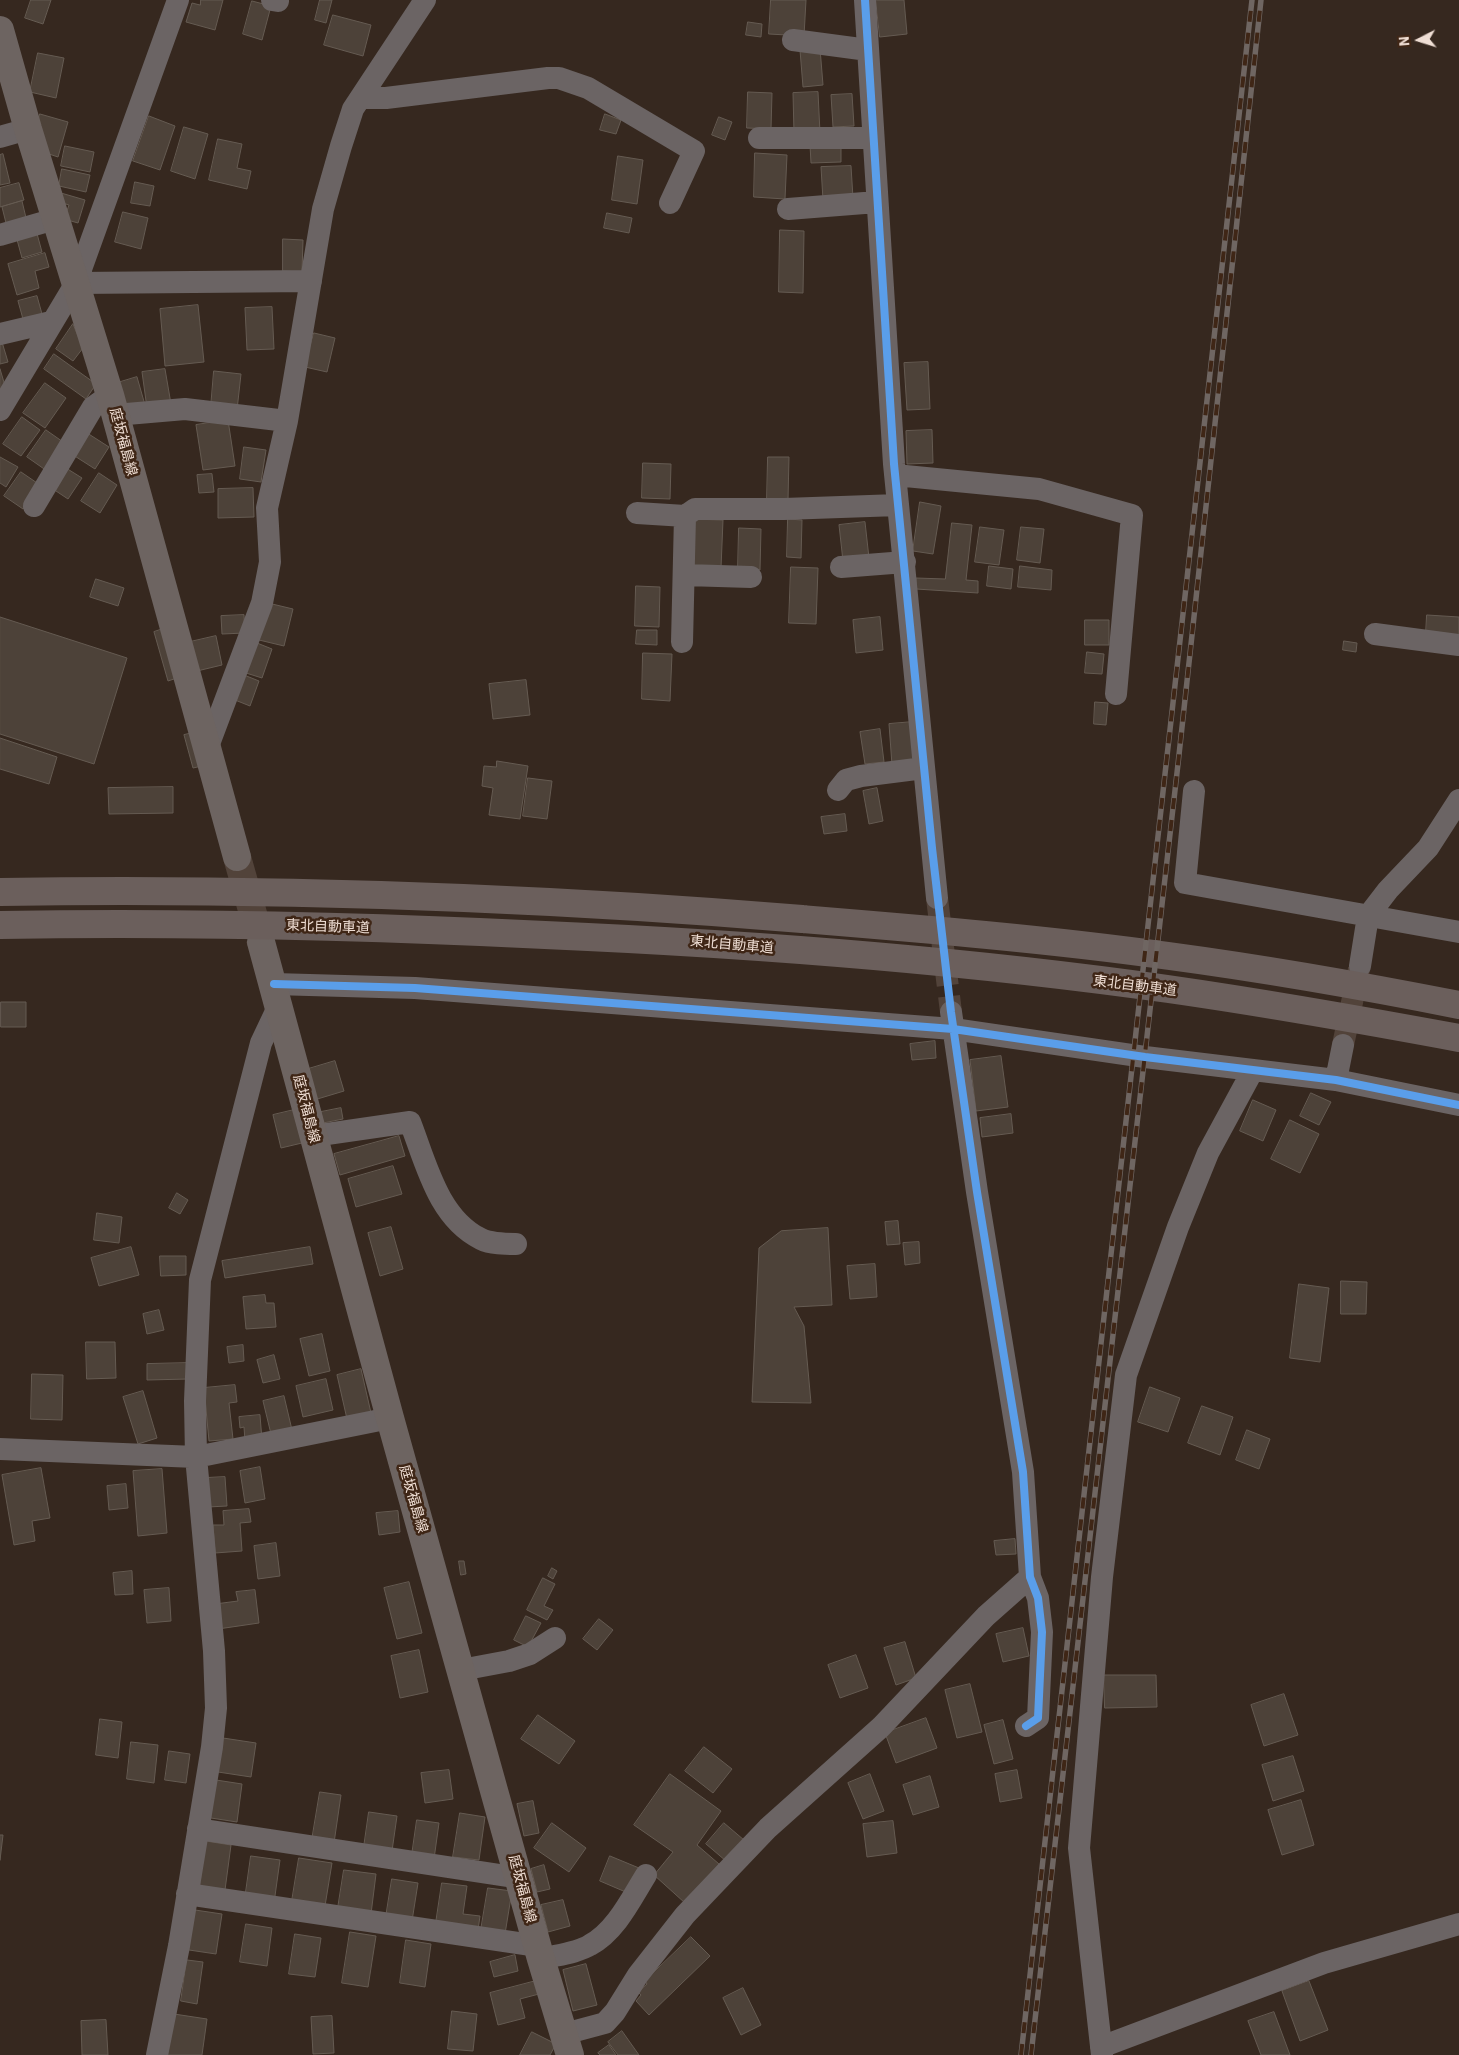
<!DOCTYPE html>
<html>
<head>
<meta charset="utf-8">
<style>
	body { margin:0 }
	#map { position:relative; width:1459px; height:2055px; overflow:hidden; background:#36281f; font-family:"IBM Plex Sans",sans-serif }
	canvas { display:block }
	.north { position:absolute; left:1394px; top:15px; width:50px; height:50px; -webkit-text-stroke:4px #3f2616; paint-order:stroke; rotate:265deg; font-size:14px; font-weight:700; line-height:20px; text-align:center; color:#efded4 }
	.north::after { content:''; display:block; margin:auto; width:18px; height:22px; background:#efded4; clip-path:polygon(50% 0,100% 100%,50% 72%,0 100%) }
</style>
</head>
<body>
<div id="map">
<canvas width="1459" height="2055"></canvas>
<div class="north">N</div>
</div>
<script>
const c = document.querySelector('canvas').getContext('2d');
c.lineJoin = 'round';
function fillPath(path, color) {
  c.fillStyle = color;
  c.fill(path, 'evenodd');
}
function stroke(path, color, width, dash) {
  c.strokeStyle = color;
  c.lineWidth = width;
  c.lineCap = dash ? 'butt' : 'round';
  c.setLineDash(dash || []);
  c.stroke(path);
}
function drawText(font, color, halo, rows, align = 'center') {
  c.font = font + ' "IBM Plex Sans","Noto Sans JP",sans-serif';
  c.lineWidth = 5;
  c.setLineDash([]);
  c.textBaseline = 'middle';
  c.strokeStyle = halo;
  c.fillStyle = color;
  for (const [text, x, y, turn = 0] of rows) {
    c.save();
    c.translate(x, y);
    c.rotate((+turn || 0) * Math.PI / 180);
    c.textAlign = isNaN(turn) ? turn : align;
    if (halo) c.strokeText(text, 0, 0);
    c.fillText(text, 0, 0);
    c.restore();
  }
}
const building = new Path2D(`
	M31,0H51L43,24L25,18Z
	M201,0H223L215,30L186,22L192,3L200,5Z
	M320,0H332L326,23L315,20Z
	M771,0H806L804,36L769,34Z
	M876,0H904L907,34L880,37Z
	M252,1L271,6L262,40L243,34Z
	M333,15L371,25L363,56L324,45Z
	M748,22L762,24L761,37L746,35Z
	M820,48L823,85L803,87L800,50Z
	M38,53L64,58L56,98L30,92Z
	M748,92L772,93L771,129L747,128Z
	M818,92L820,133H794L793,93Z
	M852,94L854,126L833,127L831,95Z
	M40,114L68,122L58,157L46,153L37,126Z
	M605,114L621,120L616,134L600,130Z
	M149,116L175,126L160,170L133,161Z
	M719,117L732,122L725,140L712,135Z
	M184,127L208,134L195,179L171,171Z
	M218,139L242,144L237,168L251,171L247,189L209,180Z
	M841,144V162L811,163L810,145Z
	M65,146L94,152L90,172L61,166Z
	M755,153L787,155L785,199L754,197Z
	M3,154L10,183L0,185V155Z
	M618,156L643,160L637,204L612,200Z
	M851,166L853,198L823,200L821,167Z
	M62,169L90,175L86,192L59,186Z
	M135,182L154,186L150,206L131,203Z
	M19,183L24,200L0,207V188Z
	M61,193L85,200L78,223L64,219L69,205L59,202Z
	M22,201L27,222L7,227L2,207Z
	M123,212L148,218L141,249L115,242Z
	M607,213L632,218L629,233L604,228Z
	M36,230L42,252L22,258L16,236Z
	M780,230L804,231L803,293L779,292Z
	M283,239L303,240L302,272L283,271Z
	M45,253L49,267L35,271L39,288L17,295L8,264Z
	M37,296L42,314L23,319L18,301Z
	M198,305L204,362L165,366L160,309Z
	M272,307L274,349L247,350L245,308Z
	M73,324L83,348L73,361L56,349Z
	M314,333L335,338L327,372L305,367Z
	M2,342L8,362L0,364V343Z
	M54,354L96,384L86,399L44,369Z
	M928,362L930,409L907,410L904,363Z
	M0,369L6,389L0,391Z
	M165,369L171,404L147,408L142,372Z
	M214,371L241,374L237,410L211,407Z
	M137,377L145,405L122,411L114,384Z
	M45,383L66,398L45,428L23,413Z
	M22,417L40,430L21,456L3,444Z
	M228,420L235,466L203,470L196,425Z
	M46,430L66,444L47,471L27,457Z
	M932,430L933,463L907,464L906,431Z
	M84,431L109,447L95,469L70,453Z
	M244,447L266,450L261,482L240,479Z
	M0,457L18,467L6,487L0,483Z
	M768,457H789L788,500H767Z
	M643,463L671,464L670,499L642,498Z
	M66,468L82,478L68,499L53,489Z
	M21,472L40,485L23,509L4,496Z
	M99,473L117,485L100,513L81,501Z
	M212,474L214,492L199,493L197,475Z
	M253,488L254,517L218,518V489Z
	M920,502L941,506L933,554L913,551Z
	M691,519L723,520L721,568L690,567Z
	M788,519L802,520L801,558L787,557Z
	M865,522L869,558L843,561L839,525Z
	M952,523L972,525L966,580L978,581V593L916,589V578L945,579Z
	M980,527L1004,530L999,565L975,562Z
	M1021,527L1044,529L1040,563L1017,560Z
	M739,528L761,529L760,570L738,569Z
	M989,566L1013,569L1011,589L987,586Z
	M1020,566L1052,570L1051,590L1018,587Z
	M791,567L818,568L816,624L789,623Z
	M96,579L124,588L118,606L90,597Z
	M636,586L660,587L659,627L635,626Z
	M268,603L293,609L284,646L259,640Z
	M244,615L245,633L222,634L221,616Z
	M1427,615L1459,617V636L1426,634Z
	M0,617L127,658L94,764L0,734Z
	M880,617L883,650L856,653L853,620Z
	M1085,620H1109V645H1085Z
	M166,628L180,677L168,681L154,632Z
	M637,630H657V645L636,644Z
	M216,636L222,665L197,671L190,642Z
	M1344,641L1357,643L1356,652L1343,650Z
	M257,643L272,649L262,678L246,673Z
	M1087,652L1104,654L1102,674L1085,673Z
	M643,653L672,654L670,701L642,699Z
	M244,675L259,681L250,706L235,700Z
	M526,680L530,715L493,719L489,684Z
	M1095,702L1108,703L1106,725L1094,724Z
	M913,722L917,763L892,765L889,724Z
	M880,729L884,762L865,764L860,732Z
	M193,733L202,766L193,768L184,735Z
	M0,738L57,757L49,784L0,769Z
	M497,761L528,766L520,819L489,815L493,788L482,786L484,766L496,767Z
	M528,778L552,781L547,819L523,816Z
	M173,787V813L109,814L108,788Z
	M877,788L883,821L869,824L863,791Z
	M845,814L847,831L824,834L821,817Z
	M1,1002H26V1027H1Z
	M935,1041L936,1058L912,1060L910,1044Z
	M1001,1056L1008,1107L976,1111L970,1060Z
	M335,1061L344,1091L314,1100L305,1070Z
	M1311,1093L1331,1102L1319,1125L1300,1116Z
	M1253,1100L1276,1110L1263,1141L1240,1131Z
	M341,1108L343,1119L323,1123L321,1112Z
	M294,1110L302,1143L281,1148L273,1115Z
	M1011,1114L1013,1133L982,1137L980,1118Z
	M1290,1120L1319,1134L1300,1173L1271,1159Z
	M399,1136L405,1156L340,1175L334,1154Z
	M393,1166L402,1194L356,1207L348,1179Z
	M177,1193L188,1200L180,1214L169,1208Z
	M97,1213L122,1217L119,1243L94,1240Z
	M898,1221L900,1244L887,1245L885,1222Z
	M391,1227L403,1269L380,1276L368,1233Z
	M828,1228L832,1305L794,1307L804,1326L811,1403L752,1402L759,1248L781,1231Z
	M919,1242L920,1263L905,1265L903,1243Z
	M131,1247L139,1275L99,1286L91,1258Z
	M310,1247L313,1264L225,1278L222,1261Z
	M160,1256H186V1275L161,1276Z
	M875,1264L877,1297L850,1299L847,1266Z
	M1341,1281L1367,1282L1366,1314H1341Z
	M1299,1284L1329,1288L1320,1362L1290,1358Z
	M265,1295L266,1303H274L276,1327L246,1329L243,1297Z
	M159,1310L164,1330L147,1334L143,1314Z
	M322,1334L330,1371L309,1376L300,1339Z
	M86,1342H115L116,1378L87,1379Z
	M243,1345L244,1361L229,1363L227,1347Z
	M274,1355L280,1379L263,1383L257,1360Z
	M189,1363V1379L147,1380V1364Z
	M361,1369L371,1413L347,1419L337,1375Z
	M32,1374L63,1375L62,1420L31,1419Z
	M326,1379L333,1410L303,1417L296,1386Z
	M235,1385L237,1402L229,1403L233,1439L209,1441L204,1388Z
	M1150,1387L1180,1398L1168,1432L1138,1422Z
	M143,1391L157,1438L138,1444L123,1397Z
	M284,1396L292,1430L271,1434L263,1401Z
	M1202,1406L1233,1417L1220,1455L1188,1443Z
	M260,1415L262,1440L245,1441L244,1427L240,1428L239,1417Z
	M1247,1430L1270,1439L1259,1469L1236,1460Z
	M260,1467L265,1499L245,1503L240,1471Z
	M41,1468L50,1518L32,1521L35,1541L14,1545L2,1475Z
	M162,1469L167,1533L138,1536L133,1471Z
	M225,1477L227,1506L208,1507L206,1478Z
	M126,1484L128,1508L109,1510L107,1486Z
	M249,1509L251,1522L240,1523L242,1551L215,1553L213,1525H224L223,1511Z
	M398,1511L400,1532L379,1535L376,1513Z
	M1015,1539L1016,1554L996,1555L994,1541Z
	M276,1543L280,1576L258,1579L254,1546Z
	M459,1561H464L466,1574L461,1575Z
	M552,1568L557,1571L553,1579L548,1576Z
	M132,1571L133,1594L115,1595L113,1573Z
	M543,1578L555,1584L544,1606L553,1610L547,1620L527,1610Z
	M409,1582L422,1633L397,1639L384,1588Z
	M169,1588L171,1621L147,1623L144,1590Z
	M255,1590L259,1623L218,1629L215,1604L238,1601L236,1592Z
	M526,1616L541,1623L528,1647L514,1640Z
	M599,1619L613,1630L597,1650L583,1639Z
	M1023,1628L1029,1656L1003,1662L996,1634Z
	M905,1642L916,1678L896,1685L884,1648Z
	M419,1650L428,1692L400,1698L391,1656Z
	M856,1655L868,1688L840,1698L828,1665Z
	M1104,1675H1156L1157,1707L1105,1708Z
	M970,1684L982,1732L957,1738L945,1690Z
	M1284,1694L1298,1735L1264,1746L1251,1705Z
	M538,1715L575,1741L559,1764L521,1739Z
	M926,1718L937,1748L896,1763L885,1733Z
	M100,1719L122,1722L118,1758L96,1755Z
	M1003,1720L1013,1759L994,1764L984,1725Z
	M223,1738L256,1743L251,1777L218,1772Z
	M131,1742L158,1745L154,1783L127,1779Z
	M704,1747L732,1769L713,1793L685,1771Z
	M169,1751L190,1754L186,1783L165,1780Z
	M1293,1756L1304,1791L1273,1801L1262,1765Z
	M449,1770L453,1799L425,1803L421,1773Z
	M1017,1770L1022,1798L1000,1802L995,1774Z
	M670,1774L721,1811L697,1845L719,1864L685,1903L654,1875L673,1852L634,1825Z
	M870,1774L884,1811L863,1819L848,1783Z
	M930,1776L939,1807L913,1815L903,1785Z
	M216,1780L242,1784L237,1822L211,1818Z
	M320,1792L341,1795L334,1843L312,1840Z
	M1301,1800L1314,1845L1282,1855L1268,1810Z
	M533,1801L539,1833L524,1836L517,1804Z
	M369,1812L397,1816L392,1851L364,1847Z
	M460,1813L485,1817L479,1860L453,1857Z
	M417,1820L439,1823L434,1859L412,1855Z
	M893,1821L897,1853L867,1857L863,1824Z
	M552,1823L586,1848L569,1872L534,1848Z
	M724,1823L744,1840L726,1861L706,1844Z
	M0,1835H3L0,1860Z
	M206,1841L231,1845L225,1890L200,1886Z
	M251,1856L280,1860L274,1903L245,1899Z
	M610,1856L639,1868L628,1893L600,1881Z
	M299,1858L332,1863L325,1906L292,1901Z
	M544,1865L550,1889L537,1892L531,1869Z
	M344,1870L376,1874L371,1914L338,1908Z
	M392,1879L418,1883L412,1921L386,1917Z
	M442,1883L467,1886L463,1914L480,1916L478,1930L436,1923Z
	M488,1888L512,1891L505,1934L481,1930Z
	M563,1900L570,1926L548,1932L541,1905Z
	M195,1910L222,1914L216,1954L189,1950Z
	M246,1924L272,1928L267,1966L240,1962Z
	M350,1932L376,1936L368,1987L342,1983Z
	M295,1934L321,1938L315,1977L289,1974Z
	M691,1937L710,1956L649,2015L636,2001L641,1995L638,1992L647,1984L645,1981Z
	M406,1940L431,1944L425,1987L400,1983Z
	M515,1955L518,1971L494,1977L490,1962Z
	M187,1960L203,1962L197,2004L181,2001Z
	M586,1964L597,2005L573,2011L563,1970Z
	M536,1981L539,1994L520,1999L525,2018L498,2025L490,1993Z
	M1309,1981L1328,2030L1300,2041L1282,1991Z
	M743,1988L761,2025L741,2035L723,1998Z
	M452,2011L477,2014L473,2051L448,2049Z
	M1274,2012L1290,2055H1261L1248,2021Z
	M174,2014L207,2019L202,2055H168Z
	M332,2016L334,2053L313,2054L311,2017Z
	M106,2020L108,2055H82L81,2021Z
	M622,2031L639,2055H618L608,2042Z
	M532,2032L556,2044L550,2055H520Z
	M609,2045L616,2055H600L598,2053Z`);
const minorTunnel = new Path2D(`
	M937,898L951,1012
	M1343,1045L1359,969`);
const majorTunnel = new Path2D(`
	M237,857L261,942`);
const minor = new Path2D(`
	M272,0L278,1
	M865,0L894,464L937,898
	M793,40L868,50
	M361,98H386L548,78H559L588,88L694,151L670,203
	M0,137L28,129
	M759,138H873
	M788,209L877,202
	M0,235L55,219
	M76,283L311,281
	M0,334L51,322
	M0,410L76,283L178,0
	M115,415L185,409L287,421
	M895,475L1039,489L1132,515L1116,694
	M34,506L93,407L110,395
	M637,513L685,516L695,509H784L898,505
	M841,567L905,562
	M685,575L751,577
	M1375,634L1459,645
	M682,642L685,516
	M207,749L262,603L270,562L267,508L287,421L323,209L341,146L353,109L425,0
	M838,790L846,780L861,776L924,768
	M1194,791L1185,883L1459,932
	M1360,966L1368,916L1388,890L1428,848L1459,800
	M274,984L415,988L953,1029L1145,1057L1336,1080L1459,1105
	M951,1012L977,1192L1023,1472L1030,1577L1038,1598L1042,1632L1038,1718L1026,1726
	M1336,1080L1343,1045
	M313,1136L410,1122C426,1163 438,1218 481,1239C491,1244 505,1244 516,1244
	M0,1449L196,1457L390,1418
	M461,1670L509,1661L530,1654L555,1638
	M198,1829L520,1878
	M187,1894L538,1946
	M541,1959C556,1955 577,1953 590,1945C616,1931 631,1899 646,1875
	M564,2034L605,2023L615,2012L638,1975L685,1915L768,1828L881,1727L986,1616L1030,1577
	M1101,2047L1324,1963L1459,1924
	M157,2055L179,1946L212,1747L216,1708L214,1651L196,1457L195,1401L200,1280L261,1043L279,1005
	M1102,2055L1079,1848L1102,1577L1126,1375L1178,1227L1208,1153L1253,1070`);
const major = new Path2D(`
	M0,30L28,129L110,395L237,857
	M261,942L390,1418L541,1959L570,2055`);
const highway = new Path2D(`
	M0,892C268,888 535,897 802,919C924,929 1047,939 1169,956C1266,969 1363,986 1459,1005
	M0,925C182,922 363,926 545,935C753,944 962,960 1168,989C1266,1003 1362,1020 1459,1038`);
const rail = new Path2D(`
	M1021,2055L1252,0
	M1031,2055L1178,764L1261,0`);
const cycleway = new Path2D(`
	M865,0L894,464L932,848L951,1012L977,1192L1023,1472L1030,1577L1038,1598L1042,1632L1038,1718L1026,1726
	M274,984L415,988L953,1029L1145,1057L1336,1080L1459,1105`);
const streetNames = [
	["庭坂福島線",123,442,75],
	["東北自動車道",328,927,2],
	["東北自動車道",732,945,5],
	["東北自動車道",1135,986,7],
	["庭坂福島線",306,1109,76],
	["庭坂福島線",413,1499,74],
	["庭坂福島線",522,1889,75]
];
fillPath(building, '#4d4239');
stroke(building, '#655b52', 1);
stroke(minorTunnel, '#52433a', 22, [22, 11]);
stroke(majorTunnel, '#52433a', 28, [28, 14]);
stroke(minor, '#6b6464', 22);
stroke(major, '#6d6461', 28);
stroke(highway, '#6b5f5c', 28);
stroke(rail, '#6f6662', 5.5);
stroke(rail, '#3f2616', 4, [11]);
stroke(cycleway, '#5a9eea', 8);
drawText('14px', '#efded4', '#3f2616', streetNames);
</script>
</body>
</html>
